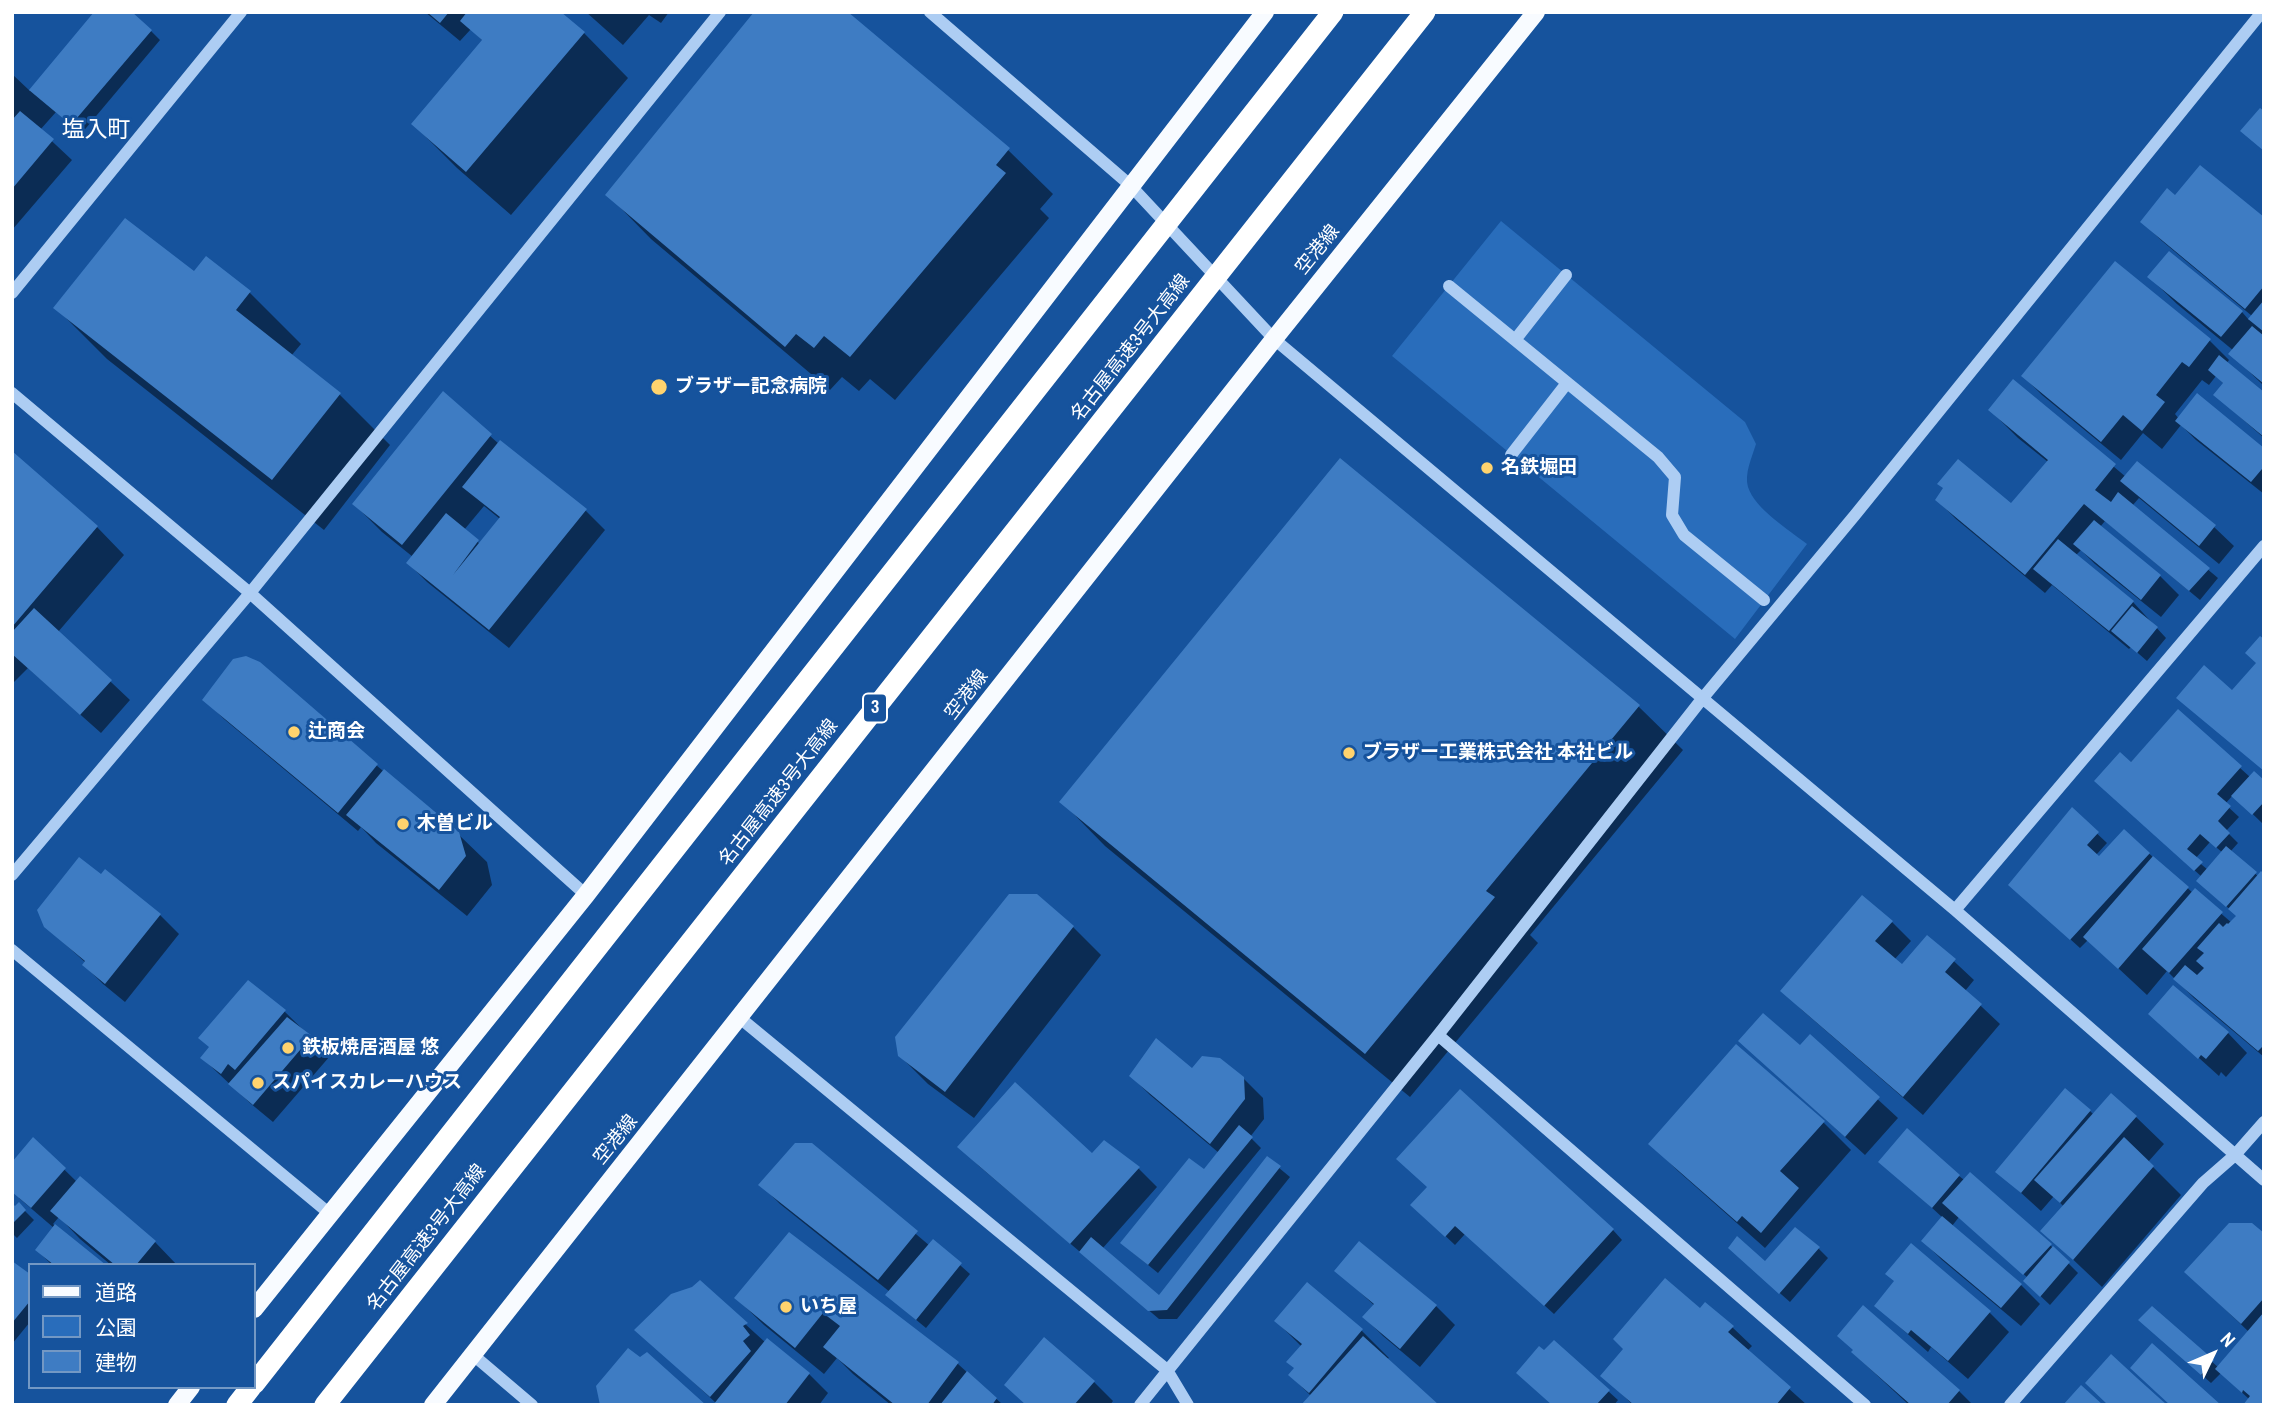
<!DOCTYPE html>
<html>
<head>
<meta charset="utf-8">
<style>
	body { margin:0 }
	#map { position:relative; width:2276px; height:1417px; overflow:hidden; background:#16539d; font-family:"Archivo Narrow","Noto Sans JP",sans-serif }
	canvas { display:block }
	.frame { position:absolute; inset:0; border:14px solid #fff; pointer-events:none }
	.legend { position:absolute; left:28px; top:1263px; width:228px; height:126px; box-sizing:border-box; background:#16539d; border:2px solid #7398c4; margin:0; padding:9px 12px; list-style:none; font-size:21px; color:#fff }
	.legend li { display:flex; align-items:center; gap:14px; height:35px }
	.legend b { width:35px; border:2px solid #7398c4 }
	.north { position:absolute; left:2178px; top:1319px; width:70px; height:70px; -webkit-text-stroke:5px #16539d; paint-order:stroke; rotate:46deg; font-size:19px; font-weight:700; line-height:28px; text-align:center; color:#fff }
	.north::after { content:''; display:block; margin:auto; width:24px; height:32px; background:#fff; clip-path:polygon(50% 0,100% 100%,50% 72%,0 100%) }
</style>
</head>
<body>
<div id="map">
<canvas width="2276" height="1417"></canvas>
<div class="frame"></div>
<ul class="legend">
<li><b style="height:9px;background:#f8fbff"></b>道路</li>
<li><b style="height:19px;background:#296dbb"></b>公園</li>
<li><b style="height:19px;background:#3e7cc3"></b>建物</li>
</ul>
<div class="north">N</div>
</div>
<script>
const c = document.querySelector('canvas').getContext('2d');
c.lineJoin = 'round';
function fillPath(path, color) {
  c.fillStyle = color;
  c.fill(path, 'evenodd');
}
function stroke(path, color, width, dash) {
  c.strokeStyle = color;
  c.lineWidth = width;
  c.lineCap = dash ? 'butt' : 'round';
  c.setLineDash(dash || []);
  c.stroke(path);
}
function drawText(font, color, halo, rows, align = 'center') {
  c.font = font + ' "Archivo Narrow","Noto Sans JP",sans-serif';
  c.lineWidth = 6;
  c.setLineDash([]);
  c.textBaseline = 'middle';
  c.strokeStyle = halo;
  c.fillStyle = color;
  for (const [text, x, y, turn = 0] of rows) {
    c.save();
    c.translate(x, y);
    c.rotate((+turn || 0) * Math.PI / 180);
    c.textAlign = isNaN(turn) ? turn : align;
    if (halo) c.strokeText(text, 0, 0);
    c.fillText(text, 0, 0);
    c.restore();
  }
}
const green = new Path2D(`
	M1501,221L1745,422L1756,444C1752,457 1744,474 1748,487C1755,509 1789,530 1807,544L1735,639L1392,356Z`);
const shadow = new Path2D(`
	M425,12H559L584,33L628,78L511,215L457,168L413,124L483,41L471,29L460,41Z
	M586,12H669L661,23L649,15L623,45Z
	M151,31L160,40L81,134L56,112L40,130L72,160L12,230V74L30,91Z
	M1008,150L1053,194L1040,209L1049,218L895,400L870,379L859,391L842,377L830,390L651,239L607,194Z
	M2175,197L2264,219V386L2231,354L2234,351L2177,304L2149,277L2242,312L2249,320L2252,316L2162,241L2142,222Z
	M2115,263L2210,341L2229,360L2226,364L2264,394V438L2215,395L2224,384L2216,376L2209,385L2202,380L2175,414L2179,419L2264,450V494L2196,440L2181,425L2162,449L2143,433L2121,460L2042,395L2023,376Z
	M194,274L250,293L301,344L291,356L339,394L390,445L324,530L107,359L56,308Z
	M2013,382L2126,477L2214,527L2234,546L2219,564L2139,498L2132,506L2218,578L2200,600L2105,521L2100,527L2160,576L2179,595L2161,617L2095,564L2081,550L2076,555L2133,602L2166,638L2147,661L2131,647L2129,649L2052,585L2045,593L1956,519L1937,500L2012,506L2048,462L2018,438L1990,410Z
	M443,394L499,444L586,511L605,530L509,648L427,582L408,563L413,557L382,532L354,504ZM484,506L500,519L480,544L464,530Z
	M12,453L97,527L124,555L58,632L130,700L101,733L28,668L12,684Z
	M205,700L376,765L458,834L487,862L492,885L467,916L376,843L361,827L358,831L224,719Z
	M1638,706L1683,750L1530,935L1538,943L1410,1097L1105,846L1061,801Z
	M2178,712L2250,777L2264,782L2262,823L2233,795L2225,804L2239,817L2226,831L2238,843L2230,852L2259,877L2264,876V1057L2194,998L2167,971L2147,995L2088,940L2080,948L2020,894L2072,810L2107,843L2096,855L2099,858L2124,831L2193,893L2195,891L2232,923L2238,916L2208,891L2202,877L2105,790ZM2210,842L2223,853L2208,870L2195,859Z
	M105,871L160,915L179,934L125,1002L103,984L84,965L86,963L45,926Z
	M1036,896L1073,927L1101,955L974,1118L928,1084L900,1056Z
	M1892,922L1911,941L1894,960L1902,967L1928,937L1974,980L1965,991L2000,1024L1923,1115L1802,1010L1783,991Z
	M2173,987L2228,1033L2247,1053L2226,1077L2221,1072L2219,1076L2150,1014Z
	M284,1011L330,1056L273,1122L250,1103L202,1058Z
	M1810,1037L1898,1118L1865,1155L1760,1060L1800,1048Z
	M1192,1071L1243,1078L1263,1098L1264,1119L1250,1137L1261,1148L1158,1273L1132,1252L1219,1153L1150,1095L1131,1076Z
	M2090,1111L2094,1115L2136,1117L2164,1144L2148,1162L2181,1195L2102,1287L2043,1231L2064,1207L2054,1196L2041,1211L1998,1172Z
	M1823,1122L1851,1150L1765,1248L1678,1171L1650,1143Z
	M34,1140L77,1182L80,1178L155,1242L177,1265H111L80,1239L59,1217L53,1224L103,1265H52L37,1250L54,1228L19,1198Z
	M811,1145L930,1246L934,1242L970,1274L926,1328L897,1304L890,1292L780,1204L761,1185Z
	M960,1147L1093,1156L1138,1168L1157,1187L1102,1249L1159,1298L1267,1158L1290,1177L1177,1319H1159L979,1166Z
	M1881,1161L1959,1176L2050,1245L2078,1273L2050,1305L2034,1290L2028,1278L1959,1217L1952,1226L2021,1285L2040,1304L2021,1326L1942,1260L1923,1241L1943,1218Z
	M19,1205L34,1220L17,1238L12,1233V1206L15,1208Z
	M1422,1214L1613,1230L1622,1240L1554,1314L1465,1234L1455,1245Z
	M789,1234L958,1364L1002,1404L1003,1403L1006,1405H891L853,1374L837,1358L824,1374L764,1325L736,1298Z
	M2264,1235V1405L2250,1400L2221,1373L2211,1383L2150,1329L2152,1308L2219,1368L2249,1332L2186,1272Z
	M1359,1243L1436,1306L1455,1325L1420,1367L1383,1336L1364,1317L1375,1306L1336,1270Z
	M1911,1245L1990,1313L2009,1332L1968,1379L1931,1347L1928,1352L1876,1306L1896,1282Z
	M1818,1248L1828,1258L1790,1302L1739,1257L1765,1264Z
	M12,1263L30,1276V1322L12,1344Z
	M700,1283L766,1343L809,1374L828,1393L819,1405H715L716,1403L637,1330Z
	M1307,1284L1362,1331L1389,1358L1311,1396L1290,1375L1295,1369L1302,1347L1276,1321Z
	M1700,1310L1732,1327L1752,1346L1747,1351L1807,1405H1633L1603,1376Z
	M1853,1353L1959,1391L1973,1405H1909Z
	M1094,1382L1113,1401L1110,1405H1026Z
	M1608,1391L1618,1400L1614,1405H1553Z`);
const building = new Path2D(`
	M94,12H132L152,30L71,125L29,90Z
	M427,12H449L440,23Z
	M467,12H561L585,32L466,172L411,124L482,40L460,21Z
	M754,12H848L1010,148L996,165L1006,173L850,357L824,336L814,348L796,334L785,347L605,195Z
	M2260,108L2264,111V151L2240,131Z
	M20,111L54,139L12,189V120Z
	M2200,165L2264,217V286L2245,309L2140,222L2167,188L2175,195Z
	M125,218L194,271L206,256L251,291L236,310L341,393L272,480L53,308Z
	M2169,251L2243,311L2221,337L2147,277Z
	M2115,261L2211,339L2189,367L2182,362L2156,395L2165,402L2142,431L2123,415L2101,442L2021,376Z
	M2264,300V332L2248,319Z
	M2252,326L2264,336V384L2228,354Z
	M2219,355L2264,392V437L2213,395L2223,383L2208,370Z
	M2013,379L2116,464L2095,490L2111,502L2118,492L2210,568L2189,591L2084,504L2025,575L1935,500L1943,488L1937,484L1958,459L2011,503L2048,460L1988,410Z
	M443,391L492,434L402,545L352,504Z
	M2197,393L2264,448V470L2262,469L2251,482L2175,421Z
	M500,440L587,509L489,630L406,563L446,513L479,540L453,575L500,517L462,487Z
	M12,451L98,526L12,627Z
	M1340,458L1640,705L1486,891L1495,897L1365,1054L1059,802Z
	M2137,461L2216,525L2199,546L2120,481Z
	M2094,520L2161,575L2141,600L2073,544Z
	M2058,539L2134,601L2109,631L2033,569Z
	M2132,606L2158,627L2137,653L2111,631Z
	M34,608L112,680L80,715L12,654V632Z
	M2260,636L2264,639V771L2176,698L2204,665L2232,690L2256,663L2245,653Z
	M246,656L260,662L378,764L338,813L202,700L233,659Z
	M2178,709L2242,766L2217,794L2231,806L2218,821L2230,833L2216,848L2200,834L2187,849L2203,862L2194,871L2094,781L2120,752L2131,762Z
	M384,769L459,832L466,856L439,890L346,815Z
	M2254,771L2264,780V802L2252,815L2231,796Z
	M2072,807L2099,832L2087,845L2099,856L2124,829L2150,853L2070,940L2008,885Z
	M2226,846L2257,872L2226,907L2196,881Z
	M2153,856L2189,887L2118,969L2083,937Z
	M79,857L101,874L105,869L161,914L105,984L82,965L85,961L44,927L37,910Z
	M2261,871L2264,874V1045L2258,1051L2173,979L2185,965L2197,975L2204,968L2196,961L2204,953L2197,948L2219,923L2223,927L2227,923L2228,924L2236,916L2228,909Z
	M2195,888L2223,912L2169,973L2142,949Z
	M1009,894H1037L1074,926L945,1092L898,1056L895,1037Z
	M1862,895L1893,921L1875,941L1902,964L1927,935L1956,959L1945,972L1982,1004L1903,1097L1780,991Z
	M248,980L286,1010L235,1070L228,1064L221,1074L200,1058L209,1047L198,1038Z
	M2173,985L2229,1032L2206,1059L2201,1055L2198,1059L2148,1014Z
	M1763,1013L1800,1045L1810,1034L1880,1097L1845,1137L1738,1041Z
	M287,1017L312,1036L253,1105L228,1084Z
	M1156,1038L1192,1068L1202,1056L1220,1058L1244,1077L1245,1099L1210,1144L1129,1076Z
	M1736,1044L1825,1121L1780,1171L1799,1188L1761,1233L1742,1216L1737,1222L1648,1144Z
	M1015,1082L1092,1153L1104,1140L1140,1167L1070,1244L957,1147Z
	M2065,1088L2091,1110L2021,1193L1995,1172Z
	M1460,1089L1614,1229L1544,1306L1455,1226L1445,1237L1410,1205L1427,1187L1396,1159Z
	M2111,1093L2137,1116L2060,1203L2034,1180Z
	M1239,1125L1253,1137L1148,1265L1120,1243L1189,1158L1204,1169Z
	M1907,1128L1960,1175L1932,1208L1878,1162Z
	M33,1137L66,1168L31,1208L12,1192V1162Z
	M2124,1137L2154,1166L2073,1260L2040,1231Z
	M795,1143H812L918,1231L878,1280L758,1185Z
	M1267,1156L1281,1166L1167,1310L1148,1311L1079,1252L1091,1237L1159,1295Z
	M1970,1172L2052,1244L2023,1275L1942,1203Z
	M80,1176L156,1241L136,1265H115L50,1211Z
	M19,1202L26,1210L12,1224V1203L15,1206Z
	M1942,1216L2022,1284L2001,1308L1921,1241Z
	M2229,1223H2252L2264,1233V1298L2241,1324L2184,1272Z
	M55,1224L106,1265H54L35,1250Z
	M1795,1227L1820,1247L1779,1294L1728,1248L1737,1236L1765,1261Z
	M789,1232L959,1362L927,1405H895L823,1347L840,1326L823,1313L795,1348L734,1298Z
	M933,1239L962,1263L916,1320L885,1295Z
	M1359,1241L1437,1305L1400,1349L1362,1317L1374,1304L1334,1271Z
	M1911,1243L1991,1311L1948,1361L1911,1330L1908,1334L1874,1306L1894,1281L1885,1274Z
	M2053,1246L2070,1262L2040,1297L2023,1281Z
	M12,1261L30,1274V1301L12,1323Z
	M1665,1278L1700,1308L1705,1302L1734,1326L1728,1332L1791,1387L1776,1405H1634L1600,1376L1623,1349L1613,1339Z
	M700,1280L748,1323L743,1326L750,1335L743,1341L751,1351L710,1397L634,1330L671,1294L692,1287Z
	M1307,1282L1363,1329L1309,1393L1288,1375L1294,1368L1286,1362L1302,1344L1274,1321Z
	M1863,1305L1960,1390L1947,1405H1911L1851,1352L1853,1350L1837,1336Z
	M2152,1306L2214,1360L2201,1375L2138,1320Z
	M2264,1312V1405H2243L2250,1396L2243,1390L2242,1393L2215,1369Z
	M1363,1336L1394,1364L1439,1405H1301Z
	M1044,1337L1095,1381L1074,1405H1026L1004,1385Z
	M767,1338L810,1373L785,1405H713Z
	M1554,1340L1610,1390L1596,1405H1552L1516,1373L1539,1346L1544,1350Z
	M2152,1343L2221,1405H2170L2130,1368Z
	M628,1348L640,1357L647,1352L706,1405H600L596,1386Z
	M2111,1354L2137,1378L2167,1405H2108L2085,1383Z
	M967,1371L997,1398L992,1405H940Z
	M2081,1385L2103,1405H2063Z`);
const minor = new Path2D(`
	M930,12L1130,185L1274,339L1955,910L2264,1180
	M1449,286L1658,457L1675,477L1672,515L1684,535L1764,600
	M12,293L241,12
	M1515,340L1566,275
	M12,393L250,593L586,895
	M1511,455L1567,383
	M12,875L250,593L720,12
	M1955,910L2264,546
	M12,950L330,1214
	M740,1018L1167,1370L1188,1405
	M1438,1035L1865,1405
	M472,1354L532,1405
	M1140,1405L1438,1035L1702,699L1855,515L2262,12
	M2010,1405L2203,1183L2235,1155L2264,1122`);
const major = new Path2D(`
	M254,1309L586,895L1265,12
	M177,1405L191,1387
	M433,1405L1274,339L1536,12`);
const highway = new Path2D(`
	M254,1384L1333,12
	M237,1405L251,1387
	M325,1405L1425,12`);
const markers = [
	[659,387,9,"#ffd36e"],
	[1487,468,7,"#ffd36e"],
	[294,732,7,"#ffd36e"],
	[1349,753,7,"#ffd36e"],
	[403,824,7,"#ffd36e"],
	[288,1048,7,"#ffd36e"],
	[258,1083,7,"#ffd36e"],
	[786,1307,7,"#ffd36e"]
];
const shields = [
	[875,708,24]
];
const shieldNames = [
	["3",875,708]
];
const streetNames = [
	["空港線",1318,250,-51],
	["名古屋高速3号大高線",1131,348,-52],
	["空港線",967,695,-52],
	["名古屋高速3号大高線",779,793,-52],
	["空港線",616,1140,-51],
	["名古屋高速3号大高線",427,1238,-52]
];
const poiNames = [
	["ブラザー記念病院",675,387],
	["名鉄堀田",1501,468],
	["辻商会",308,732],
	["ブラザー工業株式会社 本社ビル",1363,753],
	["木曽ビル",417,824],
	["鉄板焼居酒屋 悠",302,1048],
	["スパイスカレーハウス",272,1083],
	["いち屋",800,1307]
];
const quarterNames = [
	["塩入町",96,131]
];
fillPath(green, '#296dbb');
fillPath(shadow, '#0007');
fillPath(building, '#3e7cc3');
stroke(minor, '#adcdf3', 12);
stroke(major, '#f8fbff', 18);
stroke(highway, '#fff', 21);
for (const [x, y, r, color] of markers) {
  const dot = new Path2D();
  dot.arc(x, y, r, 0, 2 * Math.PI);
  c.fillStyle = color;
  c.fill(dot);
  stroke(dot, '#16539d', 2.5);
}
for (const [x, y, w] of shields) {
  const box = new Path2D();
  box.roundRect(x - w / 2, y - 14.5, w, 29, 5);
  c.fillStyle = '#16539d';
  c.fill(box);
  stroke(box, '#fff', 2);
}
drawText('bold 18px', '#fff', null, shieldNames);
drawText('19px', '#fff', '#16539d', streetNames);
drawText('bold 19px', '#fff', '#16539d', poiNames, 'left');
drawText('23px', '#fff', '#16539d', quarterNames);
</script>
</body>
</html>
